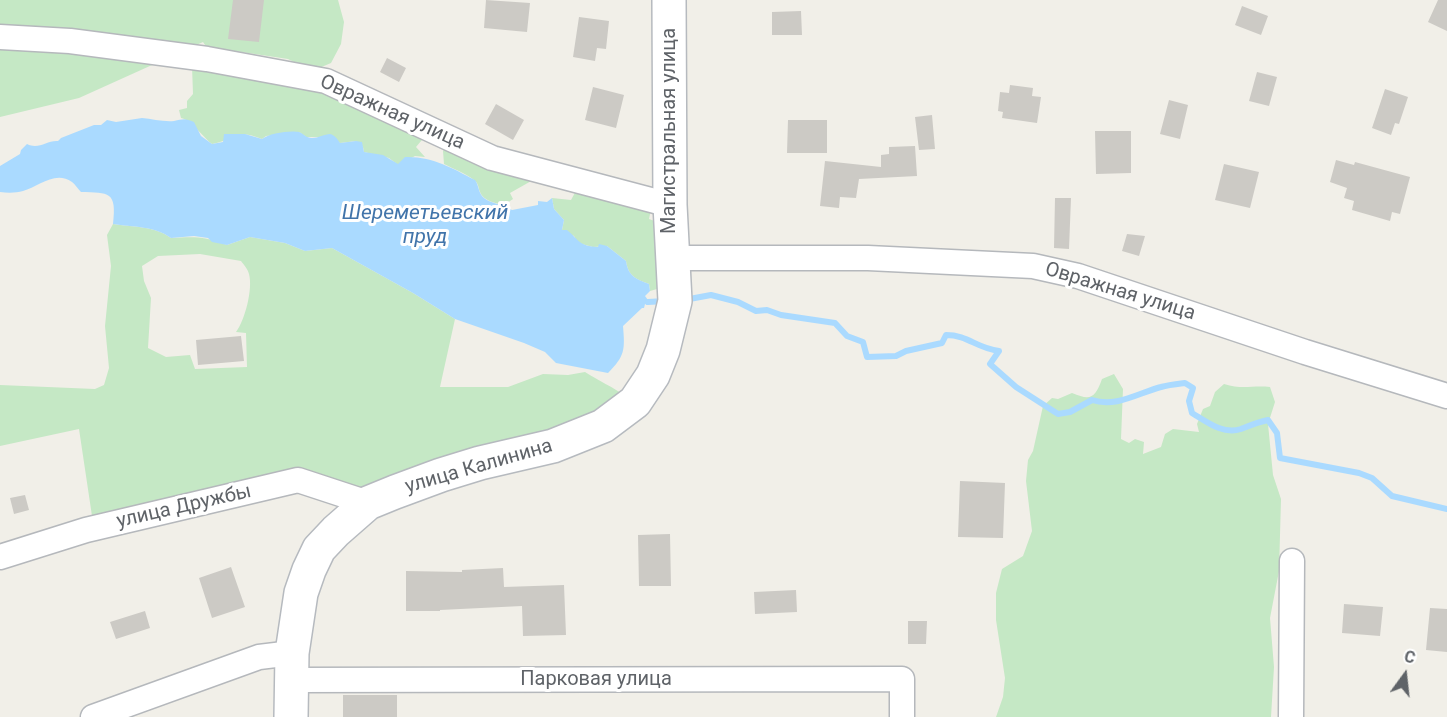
<!DOCTYPE html>
<html>
<head>
<meta charset="utf-8">
<style>
	body { margin:0 }
	#map { position:relative; width:1447px; height:717px; overflow:hidden; background:#f1efe8; font-family:Roboto,sans-serif }
	canvas { display:block }
	.north { position:absolute; left:1375px; top:645px; width:60px; height:60px; -webkit-text-stroke:4px #fff; paint-order:stroke; rotate:15deg; font-size:16px; font-weight:700; line-height:24px; text-align:center; color:#5f6368 }
	.north::after { content:''; display:block; margin:auto; width:21px; height:27px; background:#5f6368; clip-path:polygon(50% 0,100% 100%,50% 72%,0 100%) }
</style>
</head>
<body>
<div id="map">
<canvas width="1447" height="717"></canvas>
<div class="north">С</div>
</div>
<script>
const c = document.querySelector('canvas').getContext('2d');
c.lineJoin = 'round';
function fillPath(path, color) {
  c.fillStyle = color;
  c.fill(path, 'evenodd');
}
function stroke(path, color, width, dash) {
  c.strokeStyle = color;
  c.lineWidth = width;
  c.lineCap = dash ? 'butt' : 'round';
  c.setLineDash(dash || []);
  c.stroke(path);
}
function drawText(font, color, halo, rows, align = 'center') {
  c.font = font + ' Roboto,sans-serif';
  c.lineWidth = 6;
  c.setLineDash([]);
  c.textBaseline = 'middle';
  c.strokeStyle = halo;
  c.fillStyle = color;
  for (const [text, x, y, turn = 0] of rows) {
    c.save();
    c.translate(x, y);
    c.rotate((+turn || 0) * Math.PI / 180);
    c.textAlign = isNaN(turn) ? turn : align;
    if (halo) c.strokeText(text, 0, 0);
    c.fillText(text, 0, 0);
    c.restore();
  }
}
const green = new Path2D(`
	M0,0H338L344,22L341,44L331,63L312,71L288,59L235,51L216,61L203,42L79,98L0,117Z
	M192,66L324,86L427,134L416,147L425,157L415,156L398,165L389,158L364,152L363,147L356,141L340,143L322,137H306L299,132L266,136L262,139C236,128 235,140 212,144C202,136 191,120 181,118L179,110L187,108V101L193,94Z
	M447,146L533,180L510,193L513,199L504,205C496,203 483,201 480,192C478,187 479,184 474,180C465,173 454,169 444,164L443,151Z
	M577,189L652,205L649,219L666,225L664,239L656,251C660,266 661,274 657,289L650,291L649,284C636,279 628,276 626,261L607,246L593,247L578,243L574,236L562,230L564,220L554,209L552,198L571,200Z
	M113,224C132,227 155,226 171,238C195,237 203,236 227,245L250,237L285,243L305,251L332,248L413,293L455,319L440,387H508L543,374L568,375L585,372C599,381 613,387 627,397L597,419L529,439L404,470L368,491L296,474L92,516L79,429L0,446V385L95,389L104,385L109,368L105,326L111,266L107,235ZM200,254L241,261C243,264 248,269 249,274C253,289 245,320 236,332L246,333L247,367L195,369L190,355L166,357L148,348L151,298L144,281L142,266L158,256Z
	M1114,374L1123,389L1121,439L1129,443L1135,439L1144,442L1143,454L1161,447L1165,434L1173,429L1199,432L1197,424L1203,409L1210,406L1215,392L1224,384C1243,390 1252,385 1270,387L1275,402L1268,424L1273,475L1281,499L1279,571L1270,618L1274,667L1271,717H996L1003,697L1005,678L996,620V593L1002,569L1023,556L1032,531L1026,481L1028,460L1033,451L1043,406L1052,398L1058,399L1072,393C1091,401 1095,398 1102,379Z`);
const water = new Path2D(`
	M142,118C152,119 164,122 174,121C183,119 185,118 194,122L201,136L212,144L223,142L224,134H245L262,139C269,133 291,130 299,132C304,134 306,138 312,138C318,138 325,134 330,134C335,135 338,140 340,143L356,141L362,142L364,152L383,155L398,164L405,157C432,156 452,168 475,180C479,185 478,193 484,198C491,204 503,204 512,210L538,205V201L547,202L552,198L554,209L564,220L562,230H567C580,241 579,246 598,247L599,244L607,246L626,261C628,276 636,279 649,284L650,291L645,296L648,300L647,305L645,304L644,308H642L623,326C625,350 625,356 608,373L556,363L545,352L524,343L455,319L413,293L332,248L305,251L285,243L250,237L227,245L212,242L208,238L194,236L171,238C155,226 132,227 113,224C117,191 109,193 81,192C78,189 75,184 72,182C55,170 38,187 23,191C16,193 8,193 0,192V166L20,154L21,150L27,144C39,150 47,140 58,141L61,138L94,125H101L107,120L116,122Z`);
const stream = new Path2D(`
	M684,300L711,295L738,302L756,311L767,310L781,315L835,323L847,336L863,342L867,357L896,356L906,351L942,343L946,335C968,335 976,348 999,351L990,364L1016,387L1058,414L1070,412L1092,400C1116,408 1138,393 1161,387C1168,385 1177,384 1185,383L1193,388L1189,401L1192,413C1207,422 1223,435 1241,429C1251,425 1258,422 1268,420L1277,433L1280,458L1359,473L1372,478L1392,496L1447,509
	M648,302L665,301`);
const building = new Path2D(`
	M233,0H264L259,42L228,39Z
	M486,0L530,3L527,32L484,28Z
	M1438,0H1447V31L1428,22Z
	M1242,6L1268,16L1261,35L1235,25Z
	M801,11L802,35H772V12Z
	M579,17L609,21L606,49L597,48L595,61L573,57Z
	M387,58L406,68L399,82L380,72Z
	M1257,72L1277,77L1269,106L1249,101Z
	M1010,85L1033,88L1032,96L1041,97L1037,123L1002,118L1003,112L998,111L1000,92L1009,93Z
	M593,87L624,95L616,128L585,120Z
	M1385,89L1408,97L1399,124L1395,123L1391,135L1372,128Z
	M1169,100L1188,105L1180,139L1160,134Z
	M496,104L524,120L513,140L485,124Z
	M932,115L935,149L919,150L915,117Z
	M788,120H827V153H787Z
	M1095,131H1131V173L1096,174Z
	M915,146L917,176L859,179L856,198L840,197L839,208L820,206L825,161L881,167V155L889,154V147Z
	M1336,160L1354,165L1355,162L1410,177L1400,214L1392,212L1390,221L1352,210L1354,201L1344,198L1347,188L1330,182Z
	M1224,164L1259,172L1250,208L1215,200Z
	M1055,198H1071L1069,249L1054,248Z
	M1127,234L1145,236L1139,256L1122,251Z
	M241,336L244,361L198,365L196,340Z
	M960,481L1005,483L1003,538L958,537Z
	M25,495L29,510L14,514L10,498Z
	M670,534L671,586H639L638,535Z
	M231,567L245,607L212,618L199,578Z
	M503,568L504,587L564,585L566,635L523,636L522,606L440,610V611H406V571L462,572V570Z
	M796,590L797,612L755,614L754,592Z
	M1344,604L1383,607L1380,636L1342,633Z
	M1430,608L1447,609V652L1426,650Z
	M145,611L150,628L116,639L110,622Z
	M908,621H927L926,644H908Z
	M343,695H397V717H343Z`);
const street = new Path2D(`
	M0,37L70,41L207,59L326,81L492,158L670,205
	M672,258H868L1033,266L1078,276L1305,352L1447,396
	M0,557L86,530L298,480L368,503
	M290,680L902,679V717
	M93,717L259,657L292,653
	M1291,717L1292,561`);
const secondary = new Path2D(`
	M291,717L292,653L301,593L309,570L319,549L336,531L368,503L395,492L441,475L480,463L553,446L603,426L635,402L653,375L663,350L675,301L670,205L669,0`);
const streetNames = [
	["Овражная улица",392,113,24],
	["Магистральная улица",670,131,-90],
	["Овражная улица",1120,292,17],
	["улица Калинина",479,467,-16],
	["улица Дружбы",184,507,-13],
	["Парковая улица",596,680]
];
const waterNames = [
	["Шереметьевский",425,214],
	["пруд",425,238]
];
fillPath(green, '#c5e8c5');
fillPath(water, '#aadaff');
stroke(stream, '#aadaff', 6);
fillPath(building, '#cccac5');
stroke(street, '#b5b8bc', 27);
stroke(secondary, '#b6babf', 36);
stroke(street, '#fff', 24);
stroke(secondary, '#fff', 33);
drawText('20px', '#5f6368', '#fff', streetNames);
drawText('italic 21px', '#4174aa', '#fff', waterNames);
</script>
</body>
</html>
